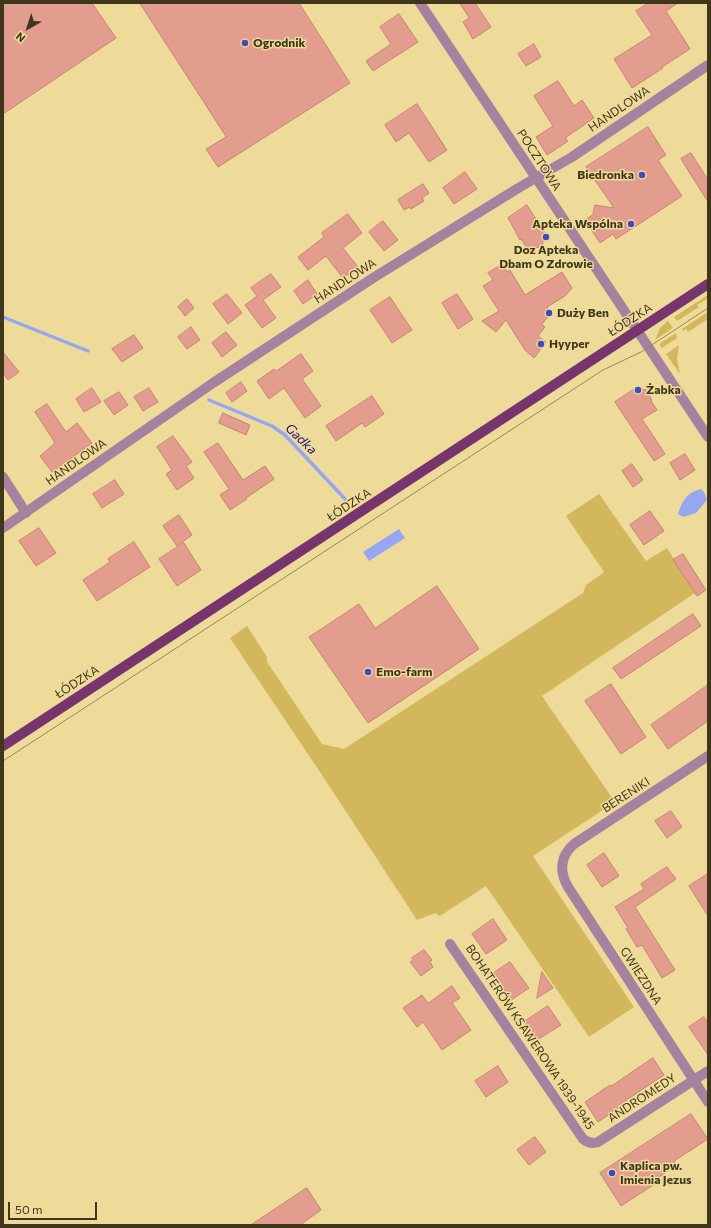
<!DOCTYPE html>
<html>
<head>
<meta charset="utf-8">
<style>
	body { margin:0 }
	#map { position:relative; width:711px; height:1228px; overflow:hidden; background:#efdb99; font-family:Commissioner,sans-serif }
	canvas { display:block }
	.frame { position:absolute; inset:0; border:4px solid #3f361c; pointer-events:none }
	.north { position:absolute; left:8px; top:8px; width:40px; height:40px; -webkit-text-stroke:3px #efdb99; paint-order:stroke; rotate:219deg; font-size:11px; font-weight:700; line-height:16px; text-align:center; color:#3f361c }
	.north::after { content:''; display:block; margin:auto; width:14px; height:18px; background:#3f361c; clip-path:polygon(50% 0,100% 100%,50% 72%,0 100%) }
	.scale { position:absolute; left:8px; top:1202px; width:89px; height:18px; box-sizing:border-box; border:2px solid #3f361c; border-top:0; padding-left:5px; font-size:12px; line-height:14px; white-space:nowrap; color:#3f361c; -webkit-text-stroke:3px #efdb99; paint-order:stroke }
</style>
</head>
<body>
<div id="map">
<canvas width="711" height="1228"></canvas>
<div class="frame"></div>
<div class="north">N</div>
<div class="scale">50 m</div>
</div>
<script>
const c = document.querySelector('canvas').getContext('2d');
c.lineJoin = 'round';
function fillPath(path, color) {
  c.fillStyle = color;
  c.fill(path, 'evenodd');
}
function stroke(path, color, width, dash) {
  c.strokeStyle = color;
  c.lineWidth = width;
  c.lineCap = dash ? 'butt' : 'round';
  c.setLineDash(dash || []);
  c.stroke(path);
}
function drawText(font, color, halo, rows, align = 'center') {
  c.font = font + ' Commissioner,sans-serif';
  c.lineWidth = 3;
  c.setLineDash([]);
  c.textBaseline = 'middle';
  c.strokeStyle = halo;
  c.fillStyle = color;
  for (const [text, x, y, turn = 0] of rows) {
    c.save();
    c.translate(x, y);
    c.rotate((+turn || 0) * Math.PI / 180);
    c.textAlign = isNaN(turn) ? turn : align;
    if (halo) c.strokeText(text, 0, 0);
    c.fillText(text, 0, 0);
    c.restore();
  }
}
const green = new Path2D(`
	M708,295V300L707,299L697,305L699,307L677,321L674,317Z
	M708,312V319L688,332L686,329L683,331L682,329Z
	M668,321L673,328L655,340L660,328Z
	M676,333L677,338L662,348L659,344Z
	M679,345L677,359L680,374L666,354Z
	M599,494L646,561L667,548L695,593L542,696L615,802L533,856L634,1007L589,1037L486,886L440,916L435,913L417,920L322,775L230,638L247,626L267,657V662L322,744L344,749L583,593L586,585L603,573L604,572L566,516Z`);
const water = new Path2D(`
	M701,489L704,492L707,500L696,513L683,517L678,514C682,501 687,492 701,489Z
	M399,529L405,538L369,561L363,552Z`);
const stream = new Path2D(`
	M3,317L88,351
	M209,400L272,426L285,435L345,499`);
const building = new Path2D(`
	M3,3H92L116,38L3,114Z
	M140,3H299L350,83L218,167L206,149L226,137Z
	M460,3H475L491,27L473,39L463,22L469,18Z
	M649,3H678L666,11L690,49L662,67L663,68L632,88L614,59L652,35L636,11Z
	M399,14L418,42L373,71L366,61L391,44L380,27Z
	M534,44L541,57L526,66L518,54Z
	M558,81L574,106L582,100L594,118L565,138L568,141L547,155L536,137L553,126L534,96Z
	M417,104L447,150L429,162L409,133L396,142L385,125Z
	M648,127L666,155L658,160L682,196L616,239L613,234L600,243L585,220L594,214L593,213L595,205L614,208L586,167Z
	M691,153L708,180V202L681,159Z
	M465,172L477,189L454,204L443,188Z
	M423,184L429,193L422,198L424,201L411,209L410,207L404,210L398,200Z
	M527,205L548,238L543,241L542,248L535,247L529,251L521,239L520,240L508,218Z
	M348,214L362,233L343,248L358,267L343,278L326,256L308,270L298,257L324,237L322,233Z
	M383,221L398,240L384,251L369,232Z
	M503,264L507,272L510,270L525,295L562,272L572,288L565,296L547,307L552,312L542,324L545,327L538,336L546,342L534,358L525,350L506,320L496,332L482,321L499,311L483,286L493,280L488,273Z
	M271,274L281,287L263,300L276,318L262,328L245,305L257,296L251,288Z
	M308,280L317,294L303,304L294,291Z
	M227,294L242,313L228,324L213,304Z
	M457,294L473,319L458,329L442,303Z
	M390,297L412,330L392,343L370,310Z
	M187,299L194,308L185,316L178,307Z
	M191,327L200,340L187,349L178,337Z
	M226,332L237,345L222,357L212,343Z
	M134,335L143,348L122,362L112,349Z
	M3,352L19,372L8,380L3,373Z
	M301,354L313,371L302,379L321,406L305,418L284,388L269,399L257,381L274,369L276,371Z
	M241,382L247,391L232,402L226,393Z
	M92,388L101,402L84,412L76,399Z
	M149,388L158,402L143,411L134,397Z
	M636,388L646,390L652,400L651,401L657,410L642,419L665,454L654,461L615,402Z
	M119,392L128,405L114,415L104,401Z
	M372,396L384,414L365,427L362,423L336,441L326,426Z
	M47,404L66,432L77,423L92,443L52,472L40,456L55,443L35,412Z
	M223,413L250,425L246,435L219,423Z
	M173,436L192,462L186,466L194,478L177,490L166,474L172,470L157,447Z
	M218,443L243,480L265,466L274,479L246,498L247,499L230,510L220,495L229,489L204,452Z
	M685,454L695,470L680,480L670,463Z
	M632,464L643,480L633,487L622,471Z
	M115,480L124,494L102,508L93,494Z
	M650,511L664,531L644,545L630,525Z
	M179,515L192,535L177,546L163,526Z
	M39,528L56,553L36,566L19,541Z
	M134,542L150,567L97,601L83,580L110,562L108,559Z
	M184,543L201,570L177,586L159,559Z
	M683,554L706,590L697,596L673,560Z
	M437,586L479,649L368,723L309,637L359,604L375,628Z
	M693,614L701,626L621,679L613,668Z
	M611,684L646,737L621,754L585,701Z
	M708,685V721L668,749L651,725Z
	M671,811L682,827L667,838L655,821Z
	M604,853L619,876L602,887L587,865Z
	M667,867L676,879L635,907L675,970L662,978L642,945L637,947L626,929L628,928L615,907L644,889L641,884Z
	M708,874V916L689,886Z
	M493,919L507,940L486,954L472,934Z
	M424,950L432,960L430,962L433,967L421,976L410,962L413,960L412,958Z
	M510,962L529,988L510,1001L491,975Z
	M542,972L553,988L537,998Z
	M452,986L460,998L452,1003L471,1030L442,1050L423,1022L417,1027L403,1008L422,995L428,1003Z
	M548,1006L561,1025L537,1040L524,1022Z
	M704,1017L708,1023V1055L689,1027Z
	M653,1058L664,1075L622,1103L623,1105L598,1122L585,1102L610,1085L611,1086Z
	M498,1066L508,1082L486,1097L475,1081Z
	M691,1114L708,1139L674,1161L677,1165L659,1177L661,1180L621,1206L600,1173Z
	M535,1137L546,1152L529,1165L517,1150Z
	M307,1188L321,1210L300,1225H251Z`);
const minor = new Path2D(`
	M420,3L708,437
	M3,477L26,513
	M3,528L213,383L373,278L520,187L572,157L708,65
	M708,756L574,844C560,856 559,871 568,887L708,1102
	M450,944L583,1139C588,1143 592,1144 598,1142L708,1071`);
const major = new Path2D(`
	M3,746L708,284`);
const tram = new Path2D(`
	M3,761L603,370L641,352L708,308`);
const markers = [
	[245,43,4,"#3e4abe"],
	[642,175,4,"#3e4abe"],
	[631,224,4,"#3e4abe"],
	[546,237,4,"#3e4abe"],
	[549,313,4,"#3e4abe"],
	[541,344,4,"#3e4abe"],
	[638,390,4,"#3e4abe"],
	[368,672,4,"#3e4abe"],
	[612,1173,4,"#3e4abe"]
];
const poiNames = [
	["Ogrodnik",253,43],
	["Biedronka",634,175,"right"],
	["Apteka Wspólna",623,224,"right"],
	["Doz Apteka",546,250,"center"],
	["Dbam O Zdrowie",546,264,"center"],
	["Duży Ben",557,313],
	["Hyyper",549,344],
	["Żabka",646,390],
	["Emo-farm",376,672],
	["Kaplica pw.",620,1166],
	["Imienia Jezus",620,1180]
];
const streetNames = [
	["HANDLOWA",619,109,-34],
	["POCZTOWA",539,160,57],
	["HANDLOWA",345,281,-33],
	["ŁÓDZKA",630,320,-33],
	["HANDLOWA",76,462,-35],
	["ŁÓDZKA",349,505,-33],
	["ŁÓDZKA",77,682,-33],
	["BERENIKI",626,795,-33],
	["GWIEZDNA",641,976,57],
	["BOHATERÓW KSAWEROWA 1939-1945",530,1037,56],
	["ANDROMEDY",642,1098,-33]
];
const waterNames = [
	["Gadka",301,439,44]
];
fillPath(green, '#d2b75c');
fillPath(water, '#94a7f0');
stroke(stream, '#94a7f0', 3.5);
fillPath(building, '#e39d8e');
stroke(building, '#c78374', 1);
stroke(minor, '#a782a0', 10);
stroke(major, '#76366d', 10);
stroke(tram, '#96875a', 1);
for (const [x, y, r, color] of markers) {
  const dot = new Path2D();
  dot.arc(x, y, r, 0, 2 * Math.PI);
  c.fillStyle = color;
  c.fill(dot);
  stroke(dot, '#efdb99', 1.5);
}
drawText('bold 12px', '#3f361c', '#efdb99', poiNames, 'left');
drawText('12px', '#3f361c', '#efdb99', streetNames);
drawText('italic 13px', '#19117b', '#efdb99', waterNames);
</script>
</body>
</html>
